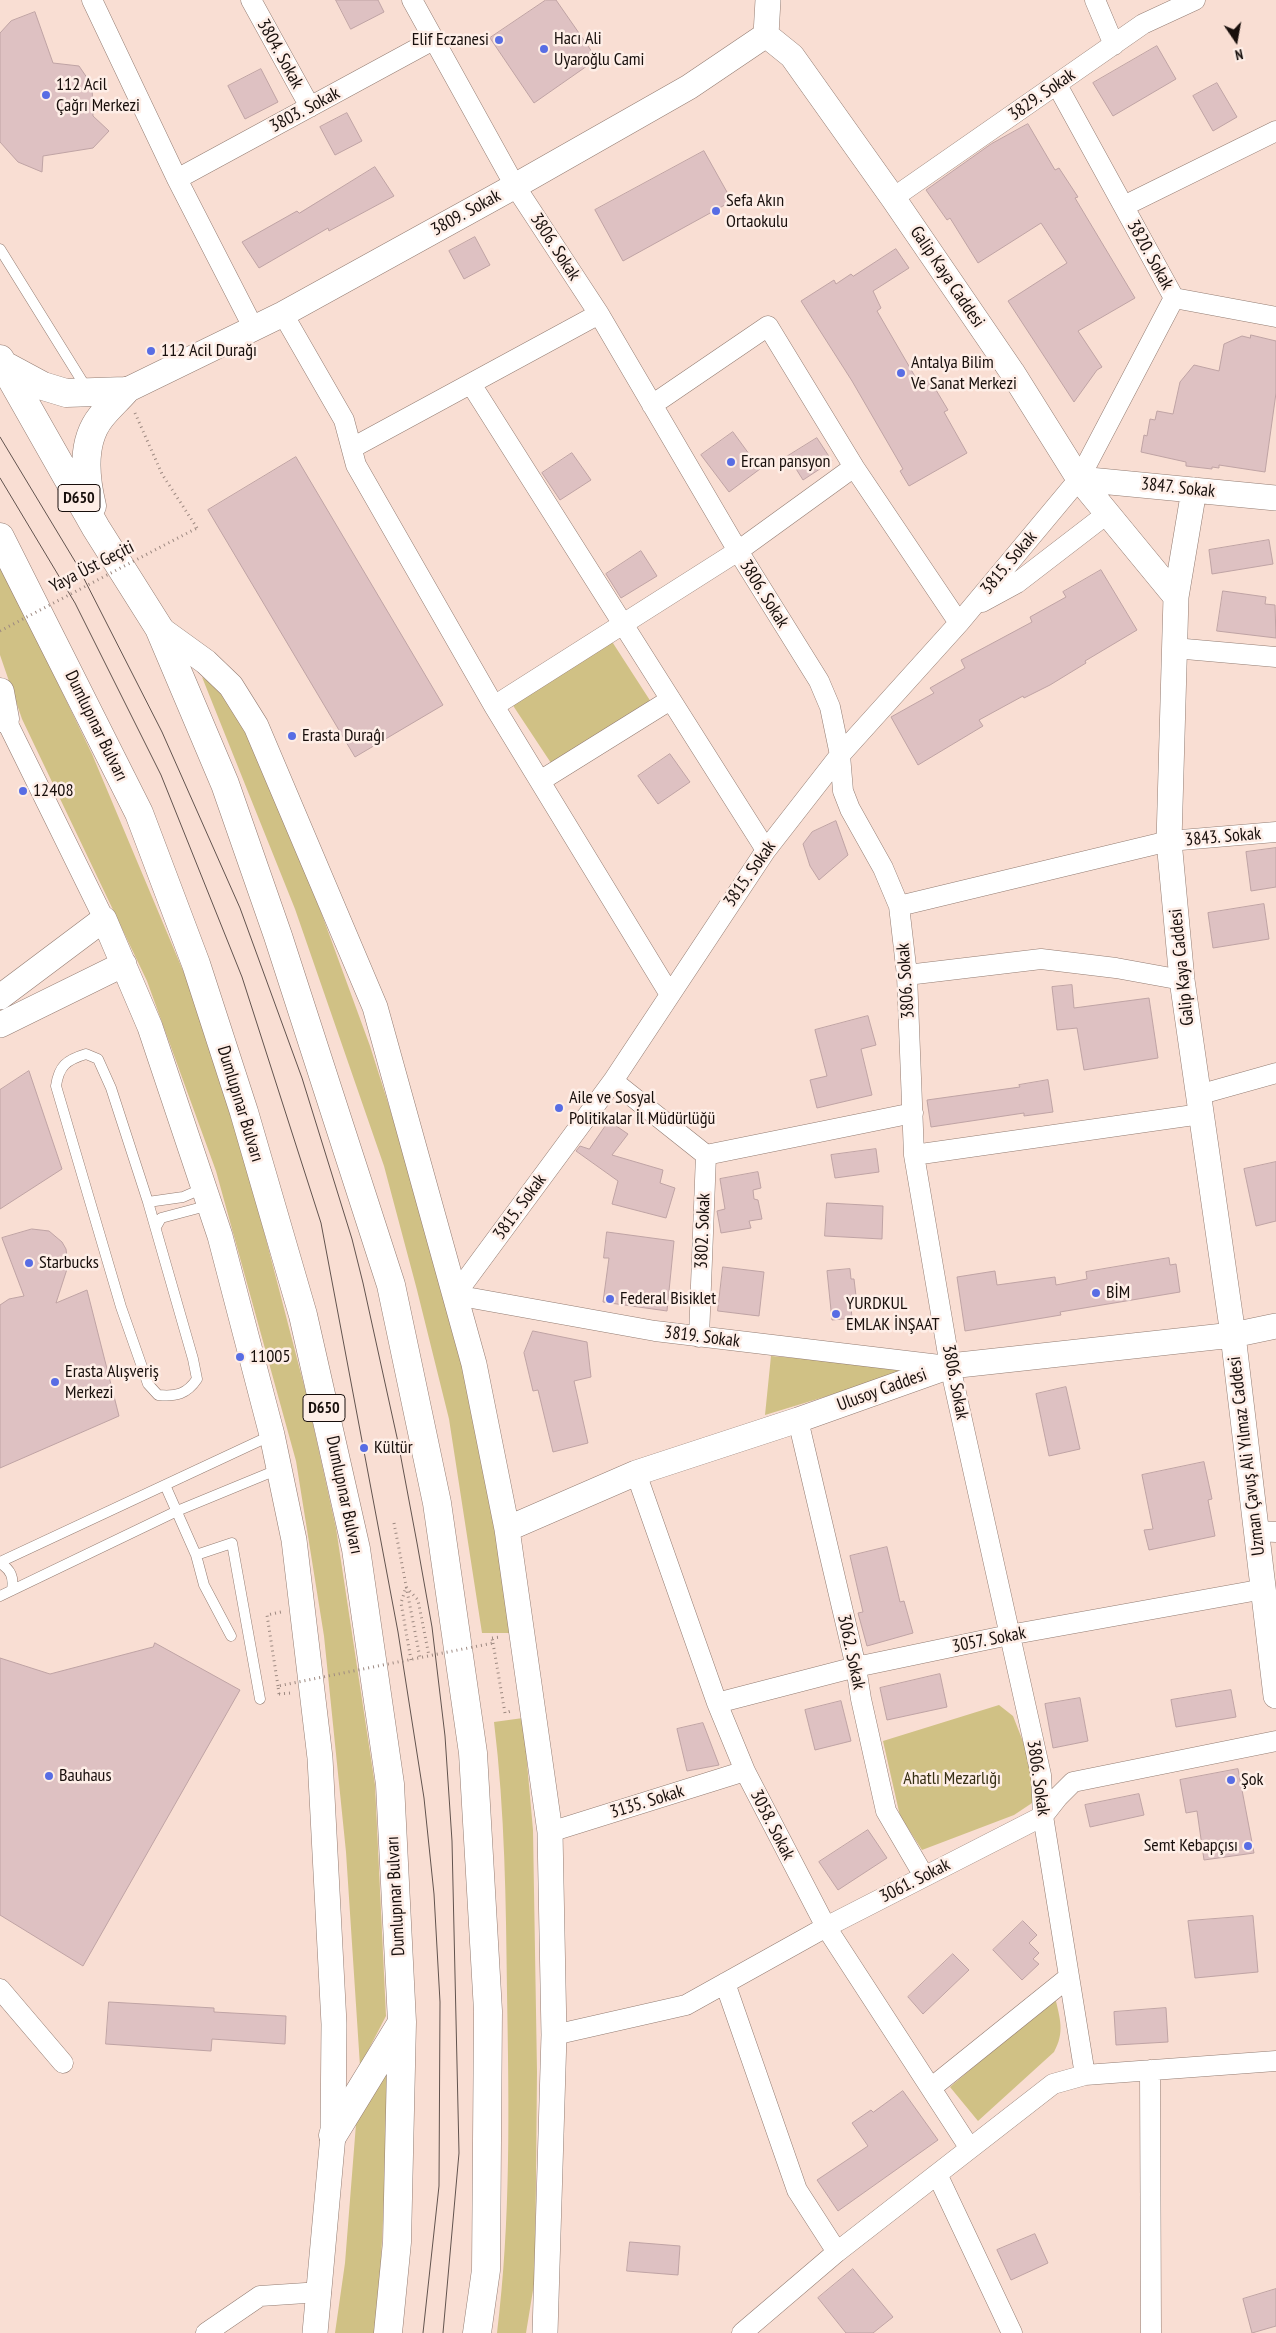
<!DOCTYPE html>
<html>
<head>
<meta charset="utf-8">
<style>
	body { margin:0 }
	#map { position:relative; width:1276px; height:2333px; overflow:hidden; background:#f9ded3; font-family:"PT Sans Narrow",sans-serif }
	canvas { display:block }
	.north { position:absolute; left:1211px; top:15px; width:50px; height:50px; -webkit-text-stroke:4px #feeee7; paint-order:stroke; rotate:168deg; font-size:14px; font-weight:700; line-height:20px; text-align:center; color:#180f0c }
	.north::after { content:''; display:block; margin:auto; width:18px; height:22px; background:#180f0c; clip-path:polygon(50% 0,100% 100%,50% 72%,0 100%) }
</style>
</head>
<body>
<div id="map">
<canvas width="1276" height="2333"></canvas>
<div class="north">N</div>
</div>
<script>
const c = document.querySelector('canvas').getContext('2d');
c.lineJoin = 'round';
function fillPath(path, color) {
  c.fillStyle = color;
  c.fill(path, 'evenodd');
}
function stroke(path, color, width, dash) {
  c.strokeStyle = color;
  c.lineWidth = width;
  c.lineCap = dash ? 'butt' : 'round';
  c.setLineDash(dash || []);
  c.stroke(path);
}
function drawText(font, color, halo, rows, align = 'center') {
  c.font = font + ' "PT Sans Narrow",sans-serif';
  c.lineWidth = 5;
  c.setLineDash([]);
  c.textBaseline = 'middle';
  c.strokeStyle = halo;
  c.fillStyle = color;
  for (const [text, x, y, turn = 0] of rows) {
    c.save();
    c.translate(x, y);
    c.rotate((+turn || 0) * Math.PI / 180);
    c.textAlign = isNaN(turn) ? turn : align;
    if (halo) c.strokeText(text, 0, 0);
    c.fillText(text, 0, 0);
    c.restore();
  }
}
const green = new Path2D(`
	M0,563L92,754L197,1004L255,1197L306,1393L336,1528L375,1785L386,2016L360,2066L346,1852L324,1636L296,1461L216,1171L147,981L22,719L0,655Z
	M611,640L651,702L551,763L512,704Z
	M202,677L216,687L235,709L295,841L370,1046L441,1270L482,1454L512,1633H482L449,1419L417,1290L384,1166L295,909Z
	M771,1356L903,1367V1373L765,1415Z
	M999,1705L1013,1716L1033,1767L1035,1801L1014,1815L922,1850L900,1816L883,1741Z
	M523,1718L533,1830L537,2072L535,2278L526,2333H497C511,2221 509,2106 507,1993C506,1903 505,1812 494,1722Z
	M1055,1997C1060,2019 1065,2032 1054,2052L978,2121L950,2087Z
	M391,2055L380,2282L375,2333H335L345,2263L356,2124Z`);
const building = new Path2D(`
	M336,0H378L384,12L351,29Z
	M546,0H556L597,59L534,103L490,38Z
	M35,12L53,63L79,66L92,85L93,116L109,131L93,148L43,156L42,172L18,162L0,142V33L11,21Z
	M1157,46L1176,79L1113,116L1093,83Z
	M261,69L278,102L245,119L228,86Z
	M1217,83L1237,117L1213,131L1193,96Z
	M347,113L362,141L335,155L320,127Z
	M1028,124L1055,170L1059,168L1078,197L1075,198L1135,298L1078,331L1102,367L1097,370L1074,402L1008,301L1067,263L1041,223L978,263L950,218L947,220L926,190L991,144Z
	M704,151L732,201L623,261L595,210Z
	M375,167L394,196L329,231L328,228L259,268L242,242L297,211L299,213Z
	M475,237L490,265L464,279L449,251Z
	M896,249L909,268L873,291L881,308L877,311L920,385L930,380L948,410L944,412L967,453L909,486L900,471L903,469L852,381L801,301L834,280L836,284L851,274L853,276Z
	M1251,335L1276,341V393L1265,472L1219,465V468L1212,467V469L1186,466V462L1141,452L1144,435L1147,436L1150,419L1155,420L1157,411L1173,414L1180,382L1194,365L1219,371L1224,344L1242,336L1250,338Z
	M733,432L760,469L729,492L701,455Z
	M817,438L832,461L803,480L788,456Z
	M572,453L591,480L560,500L542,473Z
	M296,457L443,705L355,757L208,510Z
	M1269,540L1273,564L1212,574L1209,550Z
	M641,551L657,576L621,598L606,574Z
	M1101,570L1137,630L1085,661L1086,663L1050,685L1024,698L1023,696L979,720L983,726L918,765L891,717L934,693L930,688L965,668L961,660L1032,622L1030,617L1066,597L1063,592Z
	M1223,591L1266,597L1265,604L1275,605L1276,638L1217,631Z
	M670,754L690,782L658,804L638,776Z
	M836,821L848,855L819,880L810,866L803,844L812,832Z
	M1276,848V887L1251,891L1246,852Z
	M1264,904L1269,939L1213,948L1208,913Z
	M1072,985L1074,1008L1149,998L1158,1058L1084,1070L1077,1028L1057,1030L1052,987Z
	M868,1016L876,1045L861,1049L872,1095L817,1108L810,1080L827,1076L815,1030Z
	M29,1071L62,1169L0,1209V1090Z
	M1048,1080L1053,1112L1024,1116V1113L931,1127L927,1100L1020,1087L1019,1085Z
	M609,1121L628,1134L612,1155L663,1170L660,1183L675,1188L666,1218L612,1204L618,1181L576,1151L580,1146L589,1149Z
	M876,1149L879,1172L835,1178L831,1155Z
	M1276,1162V1221L1256,1226L1244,1169Z
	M758,1172L761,1188L753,1190L754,1199L758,1200L762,1219L749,1221L751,1228L721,1233L717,1211L725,1209L720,1179Z
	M827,1203L883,1206L882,1239L825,1236Z
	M32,1229L49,1231L62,1242L66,1249L68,1266L56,1303L87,1290L119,1416L0,1468V1305L9,1299L24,1296L2,1238Z
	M607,1232L674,1241L667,1311L603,1302L609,1258H604Z
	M1169,1258L1170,1265L1176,1264L1180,1292L1060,1312L1061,1315L965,1331L957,1277L995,1271L997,1285L1055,1277L1056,1285L1087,1279L1086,1272Z
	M723,1267L764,1272L759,1316L718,1311Z
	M850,1269L851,1279H854L856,1296H850L852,1318L832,1320L827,1271Z
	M533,1331L587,1342L591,1377L574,1381L588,1443L553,1452L538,1390L533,1391L524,1353Z
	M1066,1387L1080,1449L1049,1456L1036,1394Z
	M1204,1462L1212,1499L1208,1500L1215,1536L1149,1550L1144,1530L1153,1529L1142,1475Z
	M887,1547L900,1602L904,1601L913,1633L867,1646L858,1613L863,1612L850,1556Z
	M155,1643L240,1690L83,1966L0,1915V1658L50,1674L153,1647Z
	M940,1674L947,1707L887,1720L880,1688Z
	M1231,1690L1236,1717L1176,1727L1171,1700Z
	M1080,1698L1088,1741L1053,1748L1045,1704Z
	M841,1701L851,1741L815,1750L805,1710Z
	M703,1723L719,1765L687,1771L677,1729Z
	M1238,1769L1254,1853L1204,1860L1197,1811L1186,1813L1180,1780Z
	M1139,1794L1144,1815L1090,1827L1085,1805Z
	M868,1830L887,1858L838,1890L819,1862Z
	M1253,1916L1258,1972L1195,1978L1188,1921Z
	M1023,1921L1037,1935L1029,1943L1039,1953L1033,1959L1039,1964L1022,1980L993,1950Z
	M953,1954L969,1970L923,2014L908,1997Z
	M109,2002L214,2008V2012L286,2016L285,2044L212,2039L211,2051L106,2044Z
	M1166,2008L1168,2042L1116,2045L1114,2012Z
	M903,2091L938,2140L838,2211L817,2180L868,2146L852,2123L871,2110L873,2112Z
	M1035,2234L1048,2263L1011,2280L997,2250Z
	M630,2242L680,2246L678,2275L627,2271Z
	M853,2269L893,2317L873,2333H846L818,2298Z
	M1276,2289V2326L1252,2333L1243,2299Z`);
const path = new Path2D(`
	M135,413L162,474L197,528
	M394,1523L420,1658
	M492,1638L501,1637
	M493,1643L505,1713L511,1711
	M411,1660L401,1603L406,1587L418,1600L429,1656
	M278,1686L267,1615L281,1612
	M279,1694L291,1693`);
const service = new Path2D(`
	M0,249L87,389
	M86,1054L98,1059L111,1088L148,1202L193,1359L197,1379C187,1394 176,1397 158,1395L148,1384L121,1307L56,1086C59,1066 66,1060 86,1054Z
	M148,1202L183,1197L199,1190L200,1183
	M156,1227L161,1218L210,1205
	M165,1485L196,1555L232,1543L260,1699
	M196,1555L204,1585L231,1636
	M0,1562L272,1435
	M0,1563C11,1570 14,1577 12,1590
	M0,1596L177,1511L279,1469`);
const minor = new Path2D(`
	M92,0L177,179L254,329
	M251,0L310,107
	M412,0L515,186L599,314L738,551L819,681L830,707L840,755L843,791L850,809L883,868L899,906L907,975L914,1155L950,1366L1041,1775L1043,1816L1085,2075
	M1095,0L1114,45
	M177,179L433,40
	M893,198L1143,24L1195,0
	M1124,206L1276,131
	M1174,298L1276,317
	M283,314L344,420L356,465L494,706L669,993
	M471,384L766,850
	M652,405L768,326L854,467L959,623
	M352,448L599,314
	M982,602L1017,583L1108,513
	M1174,648L1276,657
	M494,706L738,551L854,467
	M0,708L104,919
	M540,781L670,700
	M899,906L1169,841L1276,832
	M907,975L1041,959L1116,968L1182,980
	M613,1081L706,1155L913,1113
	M1198,1095L1276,1073
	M914,1155L1201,1114
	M699,1337L706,1155
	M948,1366L655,1331L455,1295L613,1081L766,850L840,755L959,623L1079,479L1174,298L1057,85
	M798,1420L856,1667L861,1699L886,1811L924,1876
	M636,1473L717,1703L745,1771L826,1927L969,2147
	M1256,1531L1276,1532
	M717,1703L856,1667L1009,1635L1264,1589
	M550,1832L745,1771
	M725,1983L797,2190L837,2252
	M0,1989L63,2063
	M554,2035L686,2005L826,1927L1043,1816L1058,1797L1073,1782L1276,1741
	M1150,2070L1151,2333
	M931,2088L1069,1977
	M937,2174L1012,2333
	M206,2333L260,2296L321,2292
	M742,2333L837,2252L1053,2084L1085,2075L1276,2061`);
const tertiary = new Path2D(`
	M766,35L792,56L893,198L1012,372L1079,479L1176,597
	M766,35L768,0
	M125,391L283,314L515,186L689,87L766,35
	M1079,479L1276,498
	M1194,490L1176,597L1169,841L1182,980L1233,1335L1276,1696
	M159,628L206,662L231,686L256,726L375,1007L474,1364L507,1529L550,1832L554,2035L545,2333
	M0,997L104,919L150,1027L220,1236L272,1435L294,1540L320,1758L334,2024L333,2135L315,2333
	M0,1025L124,964
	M507,1529L636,1473L798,1420L950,1366L1233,1335L1276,1326`);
const trunk = new Path2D(`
	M0,359L96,528L159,628L225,784L278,936L391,1285L437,1503L473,1753L488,2011L486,2270L477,2333
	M4,365L43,386L66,393L125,391
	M92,506C85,477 81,442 101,417C108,408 117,400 125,391
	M0,537L139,813L196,964L244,1112L303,1315L356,1549L390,1784L402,2022L397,2242L388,2333
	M0,692L5,719
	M333,2135L401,2024`);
const tram = new Path2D(`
	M0,437L76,563L162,732L240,908L302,1078L352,1239L363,1283L398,1442L417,1543L432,1627L445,1736L452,1841L459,2153L443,2333
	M0,478L75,603L161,775L242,977L321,1223L398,1632L424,1798L434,1894L440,2002L439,2186L423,2333`);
const pathBridge = new Path2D(`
	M0,631L197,528
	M279,1694L278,1686L493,1643L492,1638`);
const markers = [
	[499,40,5,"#586de4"],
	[544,49,5,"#586de4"],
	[46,95,5,"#586de4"],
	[716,211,5,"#586de4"],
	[151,351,5,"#586de4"],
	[901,373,5,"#586de4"],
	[731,462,5,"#586de4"],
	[292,736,5,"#586de4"],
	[23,791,5,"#586de4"],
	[559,1108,5,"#586de4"],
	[29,1263,5,"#586de4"],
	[1096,1293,5,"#586de4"],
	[610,1299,5,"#586de4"],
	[836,1314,5,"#586de4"],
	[240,1357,5,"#586de4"],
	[55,1382,5,"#586de4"],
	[364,1448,5,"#586de4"],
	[49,1776,5,"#586de4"],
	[1231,1780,5,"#586de4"],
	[1248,1846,5,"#586de4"]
];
const shields = [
	[79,498,42],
	[324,1408,42]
];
const shieldNames = [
	["D650",79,498],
	["D650",324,1408]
];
const poiNames = [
	["Hacı Ali",554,39],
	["Uyaroğlu Cami",554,60],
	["Elif Eczanesi",489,40,"right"],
	["112 Acil",56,85],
	["Çağrı Merkezi",56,106],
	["Sefa Akın",726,201],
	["Ortaokulu",726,222],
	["112 Acil Durağı",161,351],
	["Antalya Bilim",911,363],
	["Ve Sanat Merkezi",911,384],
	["Ercan pansyon",741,462],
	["Erasta Duraĝı",302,736],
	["12408",33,791],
	["Aile ve Sosyal",569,1098],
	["Politikalar İl Müdürlüğü",569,1119],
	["Starbucks",39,1263],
	["BİM",1106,1293],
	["Federal Bisiklet",620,1299],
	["YURDKUL",846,1304],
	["EMLAK İNŞAAT",846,1325],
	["11005",250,1357],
	["Erasta Alışveriş",65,1372],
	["Merkezi",65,1393],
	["Kültür",374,1448],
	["Bauhaus",59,1776],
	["Şok",1241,1780],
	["Semt Kebapçısı",1238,1846,"right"]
];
const streetNames = [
	["3804. Sokak",280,54,61],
	["3829. Sokak",1042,95,-35],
	["3803. Sokak",305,110,-28],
	["3809. Sokak",466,213,-29],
	["3806. Sokak",555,247,57],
	["3820. Sokak",1150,255,61],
	["Galip Kaya Caddesi",947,277,56],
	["3847. Sokak",1178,488,6],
	["3815. Sokak",1009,563,-50],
	["Yaya Üst Geçiti",92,567,-27],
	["3806. Sokak",764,594,58],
	["Dumlupınar Bulvarı",96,726,64],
	["3843. Sokak",1223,837,-5],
	["3815. Sokak",750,874,-55],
	["Galip Kaya Caddesi",1182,967,-96],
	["3806. Sokak",906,981,-94],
	["Dumlupınar Bulvarı",240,1104,73],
	["3815. Sokak",520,1207,-54],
	["3802. Sokak",703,1231,-88],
	["3819. Sokak",702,1337,7],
	["3806. Sokak",955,1382,79],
	["Ulusoy Caddesi",882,1390,-20],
	["Uzman Çavuş Ali Yılmaz Caddesi",1247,1456,-97],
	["Dumlupınar Bulvarı",344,1495,78],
	["3057. Sokak",989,1640,-11],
	["3062. Sokak",851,1652,78],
	["3806. Sokak",1038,1778,82],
	["3135. Sokak",647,1802,-17],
	["3058. Sokak",772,1825,63],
	["3061. Sokak",915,1881,-27],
	["Dumlupınar Bulvarı",396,1896,-93]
];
const parkNames = [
	["Ahatlı Mezarlığı",952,1779]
];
fillPath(green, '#d0c185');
fillPath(building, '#dec1c2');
stroke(building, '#bfa3a4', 1);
stroke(service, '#937c72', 11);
stroke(minor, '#937c72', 21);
stroke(tertiary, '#937c72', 26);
stroke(trunk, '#937c72', 29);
stroke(path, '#9d8981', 3, [1, 4]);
stroke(service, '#fff', 10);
stroke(minor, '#fff', 20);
stroke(tertiary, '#fff', 25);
stroke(trunk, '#fff', 28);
stroke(tram, '#62534e', 1);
stroke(pathBridge, '#9d8981', 3, [1, 4]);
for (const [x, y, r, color] of markers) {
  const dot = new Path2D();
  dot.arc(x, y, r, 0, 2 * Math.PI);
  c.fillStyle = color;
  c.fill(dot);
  stroke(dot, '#feeee7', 2);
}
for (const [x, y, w] of shields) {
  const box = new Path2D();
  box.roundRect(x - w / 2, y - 13.5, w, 27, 4);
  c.fillStyle = '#feeee7';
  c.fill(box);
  stroke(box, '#180f0c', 1);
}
drawText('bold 16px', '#180f0c', null, shieldNames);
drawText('18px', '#180f0c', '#feeee7', poiNames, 'left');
drawText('18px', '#180f0c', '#feeee7', streetNames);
drawText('18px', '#362f13', '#feeee7', parkNames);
</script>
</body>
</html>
